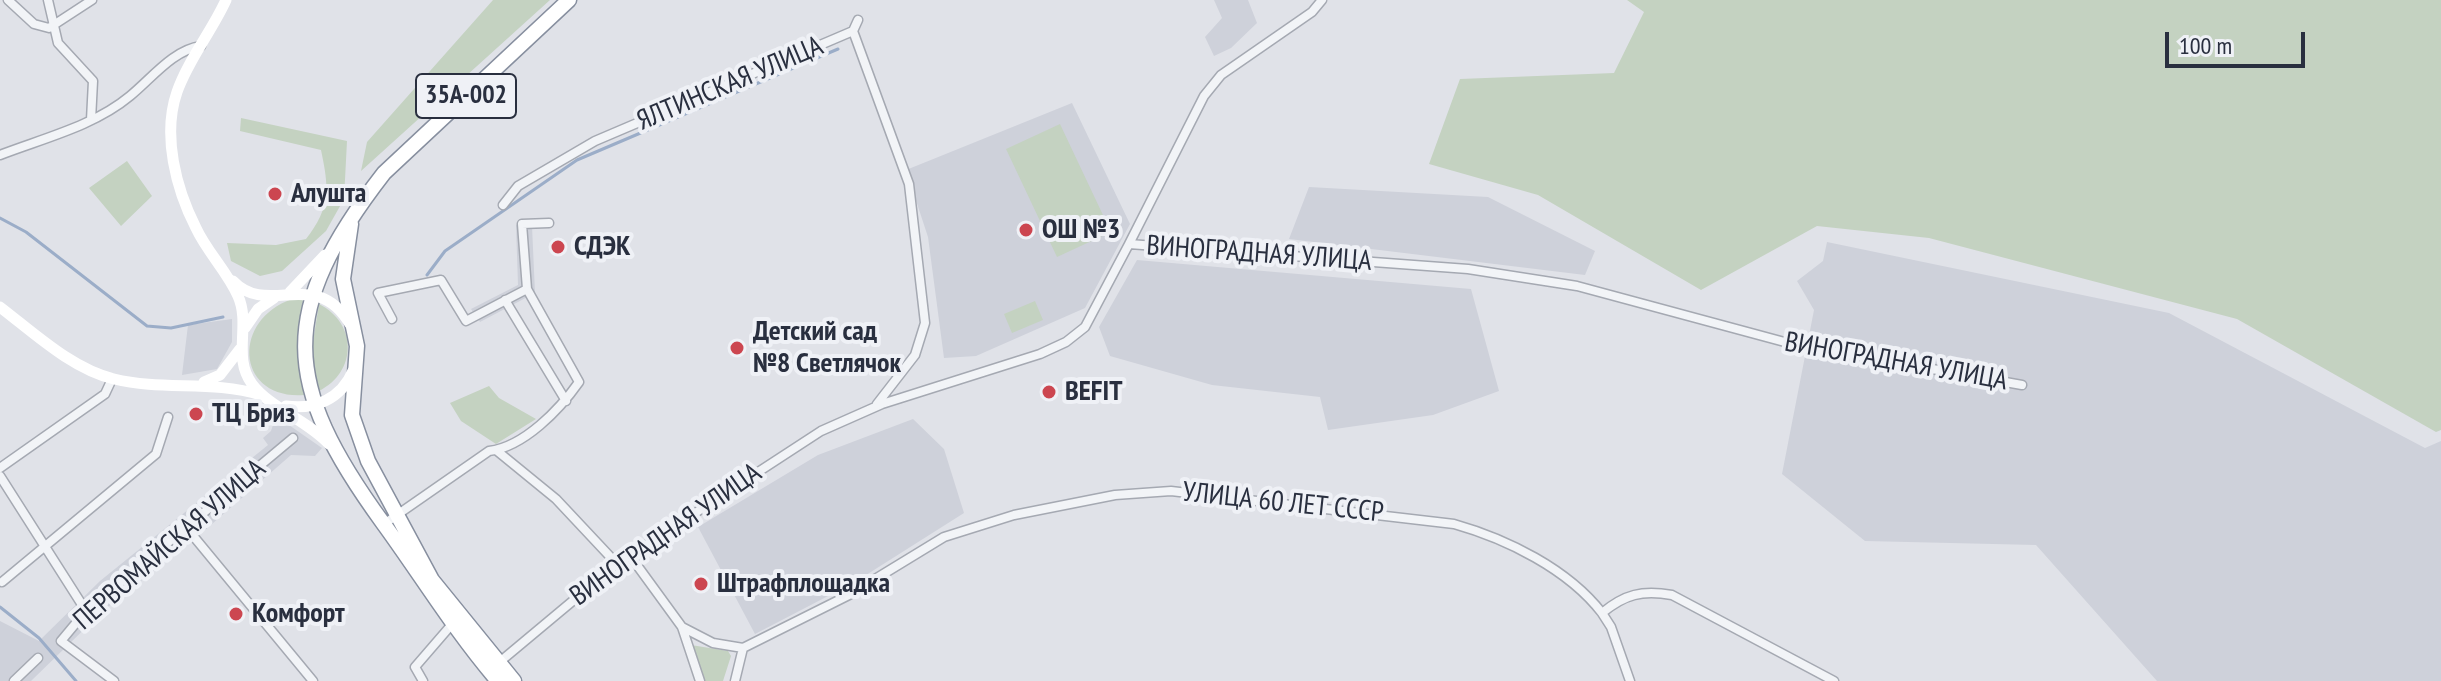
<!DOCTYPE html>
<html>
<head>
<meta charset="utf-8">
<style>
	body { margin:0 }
	#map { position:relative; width:2441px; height:681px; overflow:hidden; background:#e0e2e8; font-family:"PT Sans Narrow",sans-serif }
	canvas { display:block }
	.scale { position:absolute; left:2165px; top:32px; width:140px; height:36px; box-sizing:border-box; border:4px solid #292f3f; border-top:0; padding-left:10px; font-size:24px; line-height:28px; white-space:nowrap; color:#292f3f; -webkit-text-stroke:6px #eff1f6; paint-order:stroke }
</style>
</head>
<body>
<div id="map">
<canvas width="2441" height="681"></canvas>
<div class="scale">100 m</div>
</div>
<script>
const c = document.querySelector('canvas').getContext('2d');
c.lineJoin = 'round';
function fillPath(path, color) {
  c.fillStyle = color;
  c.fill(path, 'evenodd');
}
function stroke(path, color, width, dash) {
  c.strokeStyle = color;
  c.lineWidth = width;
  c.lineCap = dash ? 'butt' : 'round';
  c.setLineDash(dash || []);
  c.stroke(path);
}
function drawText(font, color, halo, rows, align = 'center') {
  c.font = font + ' "PT Sans Narrow",sans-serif';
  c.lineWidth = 8;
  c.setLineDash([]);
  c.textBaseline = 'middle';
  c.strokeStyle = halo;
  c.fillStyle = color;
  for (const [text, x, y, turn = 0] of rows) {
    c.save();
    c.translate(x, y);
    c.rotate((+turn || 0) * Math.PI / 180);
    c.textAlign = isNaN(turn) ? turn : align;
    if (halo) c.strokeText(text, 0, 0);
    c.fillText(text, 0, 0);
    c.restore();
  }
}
const built = new Path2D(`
	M1214,0H1248L1257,23L1231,48L1214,56L1205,37L1222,18Z
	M1072,103L1130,224L1085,308L976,356L944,358L928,237L906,170Z
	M1309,187L1488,197L1595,251L1585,275L1289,239Z
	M516,225L532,226L535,293L480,322L471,309L518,285Z
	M1827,242L2169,313L2425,448L2441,441V681H2157L2036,545L1865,541L1782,474L1814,310L1797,281L1823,261Z
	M1137,260L1471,289L1499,391L1433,415L1328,430L1320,397L1212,385L1110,356L1099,327Z
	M232,319V342L217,369L182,375L188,325Z
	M276,416L322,448L315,456L291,455L204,531L103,611L31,681H0V621L39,641L100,581L268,445L263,438L271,431Z
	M913,419L944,449L964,513L855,582L755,634L698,527L818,455Z`);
const green = new Path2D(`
	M493,0H550L361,171L367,142Z
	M1627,0H2441V430L2436,432L2237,319L1929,238L1817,226L1701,290L1538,195L1429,164L1460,79L1614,73L1644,12Z
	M241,118L347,141L344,199L326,231L282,271L260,276L231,261L227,243L276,245L306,239C331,207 329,188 321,150L240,131Z
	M1060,124L1111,232L1057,257L1006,149Z
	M127,161L152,196L121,226L89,188Z
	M292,299H303L298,364L304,395C237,400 230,321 292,299Z
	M1035,301L1043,320L1012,333L1004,314Z
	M319,304C358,324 357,372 319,391L311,354Z
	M489,386L499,398L536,419L496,444L461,421L450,403Z
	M691,645L728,651L731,656L723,681H703Z`);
const stream = new Path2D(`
	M0,218L26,232L147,326L171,328L223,317
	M427,275L445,251L577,160L838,49
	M0,607L39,638L76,681`);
const street = new Path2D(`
	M8,0L34,24L49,28L92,0
	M48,0L58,43L93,81L91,120
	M853,31L909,184L925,323L915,355L877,404
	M0,155C44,138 94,126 130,96C152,78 173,50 201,46
	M503,205L518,186L595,141L853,31L858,20
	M1129,244L1204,96L1221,75L1312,12L1322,0
	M505,300L566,401
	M392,319L378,293L441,280L466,321L527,289
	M496,450L556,499L617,564
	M0,468L105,394L112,379
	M0,476L86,611
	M384,524L489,451C524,447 560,409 579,382L527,289L522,224L549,223
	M185,526L313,681
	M631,557L682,627L700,681
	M2,582L156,454L168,417
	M1602,613L1611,627L1630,681
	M682,627L713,643L743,648
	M496,665L617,564L821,431L882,404L1040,354L1066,342L1085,327L1129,244L1468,269L1577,286L1792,344L2022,385
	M14,681L38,658
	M114,681L61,641L86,611L293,438
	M423,681L415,667L453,623
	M735,681L743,648L849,595L944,537L1014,515L1115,495L1171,491L1454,524C1507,539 1568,569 1602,613C1625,594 1642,590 1672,595L1834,681`);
const secondary = new Path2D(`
	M226,0C212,31 188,60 177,92C162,135 176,189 196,228C207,252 227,271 238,296C251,325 232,357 252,384C270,408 307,420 329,444
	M233,281C268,318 316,266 350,324
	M290,292L325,255
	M0,307C34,333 72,369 114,379C163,391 212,380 261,395
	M245,328L258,309L274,298
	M204,382L220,375L240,349
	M286,406C315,410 341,399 353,371`);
const highway = new Path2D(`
	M351,224L343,279L357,346L352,415L368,461L432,580L514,681
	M498,681C455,631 421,575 383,523C281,383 277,311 384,173L569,0`);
const markers = [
	[275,194,8,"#cc4650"],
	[1026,230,8,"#cc4650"],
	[558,247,8,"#cc4650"],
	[737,348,8,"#cc4650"],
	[1049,392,8,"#cc4650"],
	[196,414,8,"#cc4650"],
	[701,584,8,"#cc4650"],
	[236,614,8,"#cc4650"]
];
const shields = [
	[466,96,100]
];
const shieldNames = [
	["35А-002",466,96]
];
const streetNames = [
	["ЯЛТИНСКАЯ УЛИЦА",730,84,-23],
	["ВИНОГРАДНАЯ УЛИЦА",1259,254,4],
	["ВИНОГРАДНАЯ УЛИЦА",1896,362,10],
	["УЛИЦА 60 ЛЕТ СССР",1283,503,6],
	["ВИНОГРАДНАЯ УЛИЦА",666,535,-35],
	["ПЕРВОМАЙСКАЯ УЛИЦА",170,545,-41]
];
const poiNames = [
	["Алушта",291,194],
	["ОШ №3",1042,230],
	["СДЭК",574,247],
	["Детский сад",753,332],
	["№8 Светлячок",753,364],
	["BEFIT",1065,392],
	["ТЦ Бриз",212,414],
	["Штрафплощадка",717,584],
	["Комфорт",252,614]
];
fillPath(built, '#ced1da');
fillPath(green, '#c4d2c1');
stroke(stream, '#9badc8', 3);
stroke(street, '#a5a9b2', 11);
stroke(highway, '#878f9f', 17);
stroke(street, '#f2f4f7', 8);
stroke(secondary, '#fff', 11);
stroke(highway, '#fff', 14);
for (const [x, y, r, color] of markers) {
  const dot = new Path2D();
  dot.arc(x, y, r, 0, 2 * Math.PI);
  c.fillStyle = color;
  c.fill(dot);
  stroke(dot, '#eff1f6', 3);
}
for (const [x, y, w] of shields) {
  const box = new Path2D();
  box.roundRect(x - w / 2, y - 22, w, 44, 6);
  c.fillStyle = '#eff1f6';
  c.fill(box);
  stroke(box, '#292f3f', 2);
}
drawText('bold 26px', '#292f3f', null, shieldNames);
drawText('28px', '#292f3f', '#eff1f6', streetNames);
drawText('bold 28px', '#292f3f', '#eff1f6', poiNames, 'left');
</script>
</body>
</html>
